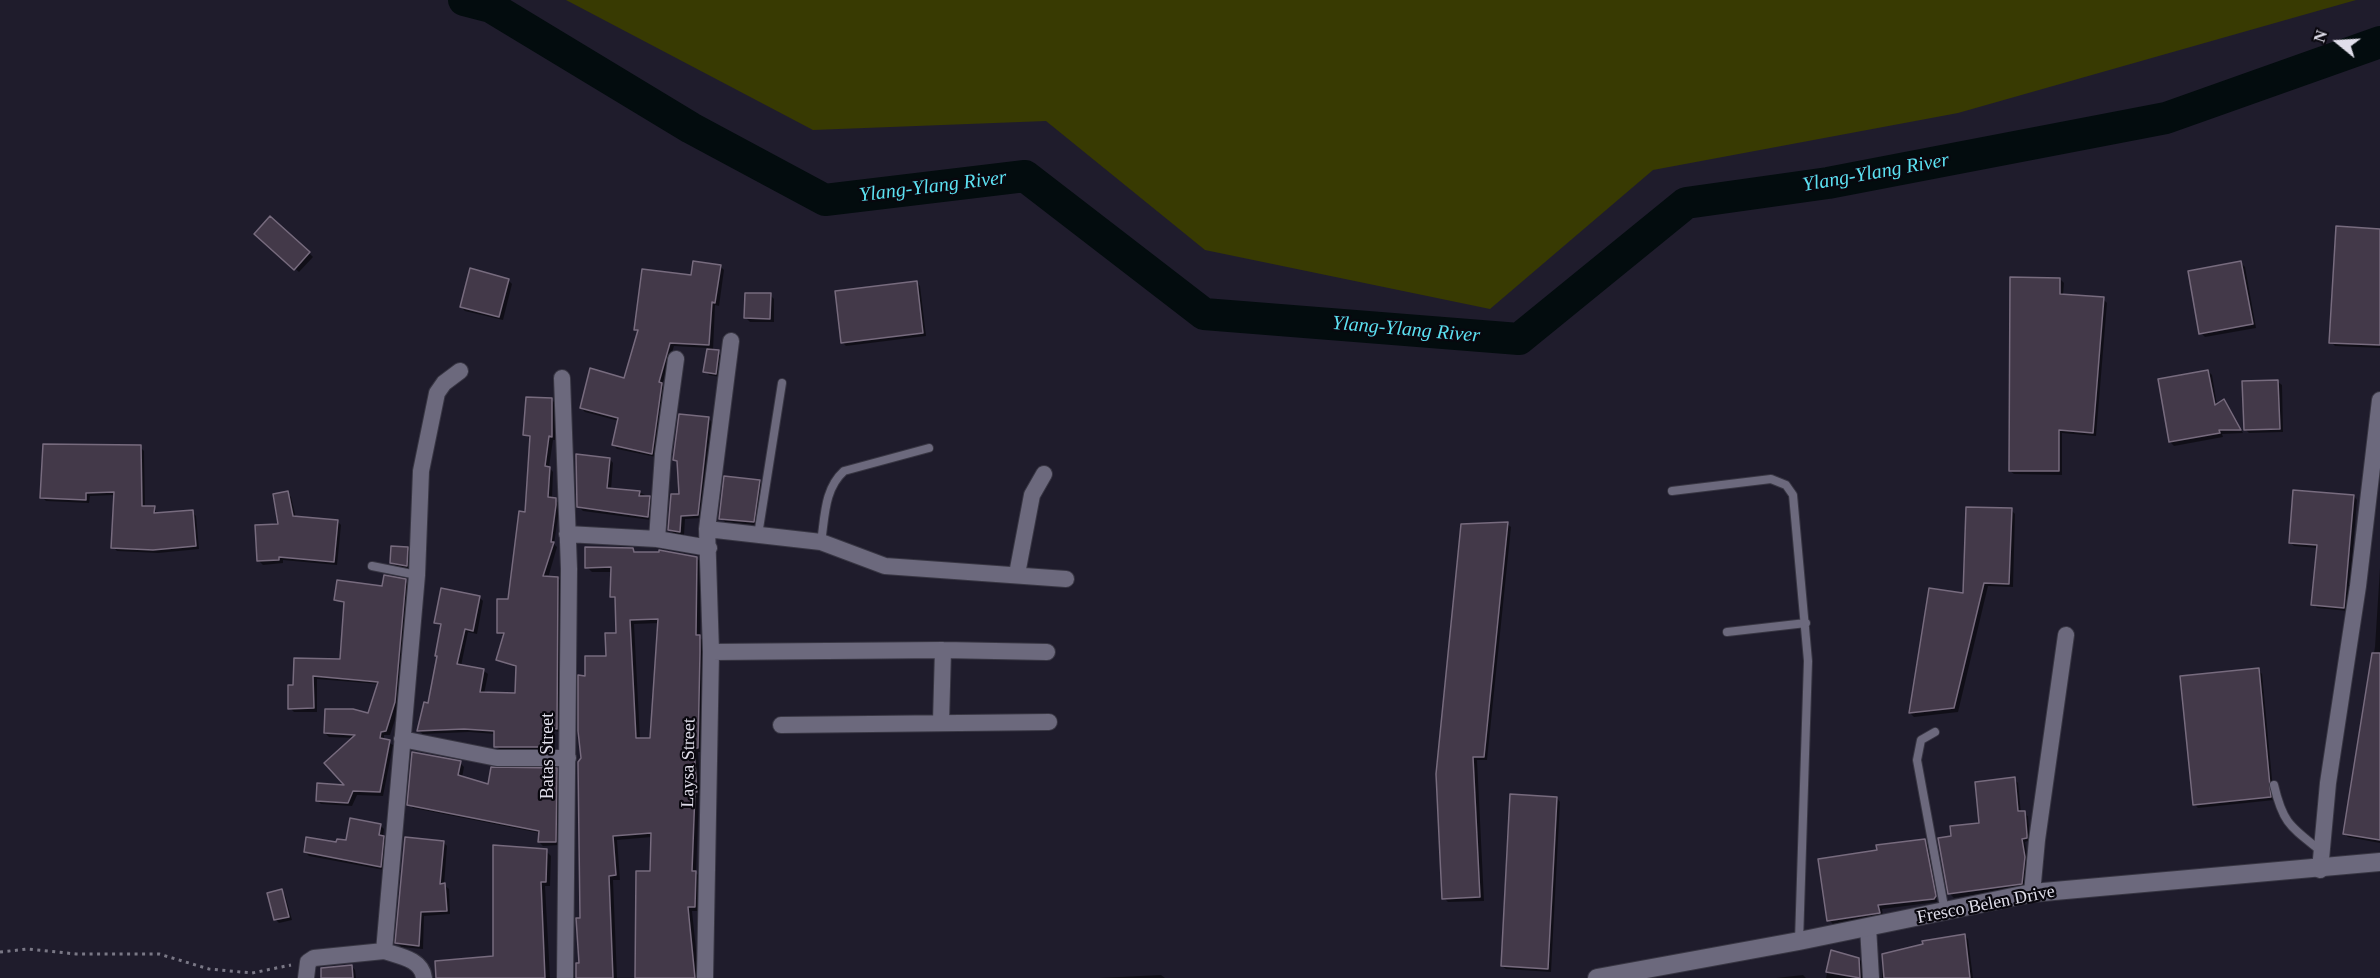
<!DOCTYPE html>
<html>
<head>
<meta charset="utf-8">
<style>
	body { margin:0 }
	#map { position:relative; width:2380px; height:978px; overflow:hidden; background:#1f1c2c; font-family:Georgia,serif }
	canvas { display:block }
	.north { position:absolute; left:2308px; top:12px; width:60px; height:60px; -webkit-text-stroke:4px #09070e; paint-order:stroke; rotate:288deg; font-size:16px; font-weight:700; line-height:24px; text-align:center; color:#e0deea }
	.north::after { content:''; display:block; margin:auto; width:21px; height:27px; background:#e0deea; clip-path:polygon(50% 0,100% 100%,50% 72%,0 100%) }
</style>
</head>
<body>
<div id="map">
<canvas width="2380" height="978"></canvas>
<div class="north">N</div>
</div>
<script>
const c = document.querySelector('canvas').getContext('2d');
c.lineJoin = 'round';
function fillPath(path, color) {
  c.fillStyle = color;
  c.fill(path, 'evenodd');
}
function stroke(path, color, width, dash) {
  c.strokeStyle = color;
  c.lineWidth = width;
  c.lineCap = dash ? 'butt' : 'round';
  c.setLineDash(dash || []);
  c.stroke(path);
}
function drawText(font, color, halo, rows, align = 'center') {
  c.font = font + ' Georgia,serif';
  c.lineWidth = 4.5;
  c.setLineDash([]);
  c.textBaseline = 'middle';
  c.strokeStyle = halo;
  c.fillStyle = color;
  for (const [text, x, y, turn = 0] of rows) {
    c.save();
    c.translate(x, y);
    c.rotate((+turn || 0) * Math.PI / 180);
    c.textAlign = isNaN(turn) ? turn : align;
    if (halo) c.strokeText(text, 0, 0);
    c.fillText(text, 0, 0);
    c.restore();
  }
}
const green = new Path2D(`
	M566,0H2356L1958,113L1653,170L1490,309L1205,250L1046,121L813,130Z`);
const shadow = new Path2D(`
	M2380,230V348L2335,346L2331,342Z
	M260,238L309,253L313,257L299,272Z
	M2241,263L2245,267L2256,328L2205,337L2201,333Z
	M720,266L724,270L719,306L715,305L713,351L722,356L720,377L709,375L705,371L708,348L674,346L662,385L665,388L656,457L617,449L613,445L619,421L585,412L581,408L625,379L639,332L636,329L692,277Z
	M2060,279L2064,283L2063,295L2103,299L2107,303L2096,436L2062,433V475L2014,474L2010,471Z
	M508,280L512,284L503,320L465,311L461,307Z
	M916,282L920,286L926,336L846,346L842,342Z
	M770,295L774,299V322H750L746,318Z
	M2208,371L2212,375L2217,405H2227L2243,433L2222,434L2223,437L2174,446L2170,442L2160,380Z
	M2278,382L2282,385L2283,432L2249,433L2245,429Z
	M552,400L556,404L555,440H553L549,467L553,472L552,499L559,503V510L554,544L557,547L548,578H558L562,582L560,732L554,731L555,751L500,750L496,746V734L469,732L423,734L419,731L429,705L442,627L436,623L479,597L483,601L477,634L468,632L461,666L484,671L488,674L484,694H517V668L498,660L504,636L499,633L509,601L526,513L531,439L525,435Z
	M708,418L712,422L702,518L685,519L684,535L674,534L670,530L680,495L679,464L675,460Z
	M140,447L144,451L145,507L154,508L158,515L192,512L196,516L199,549L158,553L117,551L113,547L115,495L90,496L89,503L46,501L42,497Z
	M610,459L613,463L611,490L639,492L649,497L653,501L651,520L583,511L579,507Z
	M760,481L763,485L757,525L725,522L721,518Z
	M287,493L291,497L296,518L337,521L341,525L337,565L283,560V563L263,565L259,561L280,525Z
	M2354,496L2357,500L2348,611L2317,608L2313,604L2318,548L2294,546L2290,542Z
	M2011,510L2015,514L2013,587L1988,586L1958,712L1914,717L1910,713L1965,595Z
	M1507,524L1511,527L1487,760H1477L1484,901L1448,902L1444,898Z
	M407,549L411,553L410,569L396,567L392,563Z
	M633,550L637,554L697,558L701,563L700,638L704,641L702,752H698L701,796H699L696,873L700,877L699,911H692L699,978H637L651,872L652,837L617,840L620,880H613L617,978H576L581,965L583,758L587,677L608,657L617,634V601L612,596L613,572H592L587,567ZM660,623L651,740L640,739L634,624Z
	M2380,568V843L2348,837L2344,834L2375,647Z
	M405,581L409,585L399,707L390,735H384V740L393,745L383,796L357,795L352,806L321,804L317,800L348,787L354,738L329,737L325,733L369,715L379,684L317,679V712H294L290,708L295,660L341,661L345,604L336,600Z
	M2258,670L2262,674L2274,800L2198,808L2194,804Z
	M460,763L464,767L462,778L490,786L556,770L560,774L559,845L543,846L539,842L540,833L413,808L409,804Z
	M2014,779L2018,783L2021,813L2028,816L2030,840L2025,842L2028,862L2026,887L1954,898L1950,894L1953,837L1981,824Z
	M1557,798L1560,802L1551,972L1506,969L1502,966Z
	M380,825L384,829L383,837L387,841L384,870L309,856L305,852L347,842Z
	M1925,841L1928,844L1937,902L1882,909L1883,916L1833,924L1829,920L1878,851Z
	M443,842L447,846L444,885L449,889L450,914L424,916L423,949L401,947L397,943Z
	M546,851L551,856L550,886H545L550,978H438L495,957Z
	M281,891L285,895L292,920L279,923L275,919Z
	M1965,936L1968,939L1973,978H1882L1883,955Z
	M1832,952L1859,959L1863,963L1864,978H1826Z
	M351,966L355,970L356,978H323Z
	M1161,975L1165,978H1099Z
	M1803,975L1806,978H1776Z`);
const river = new Path2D(`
	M464,0L491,7L691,128L825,200L1025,176L1204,314L1519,339L1686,203L1828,183L2166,118L2380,42`);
const building = new Path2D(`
	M270,216L310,252L294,270L254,234Z
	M2336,226L2380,229V345L2329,343Z
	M693,261L721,265L715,303L712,302L709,345L670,343L659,382L662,383L652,454L612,445L618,418L580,408L590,368L624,378L638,330H634L642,269L691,275Z
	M2241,261L2253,324L2199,334L2188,271Z
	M470,268L509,279L499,317L460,307Z
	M2010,277L2060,278V294L2104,297L2093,433L2059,430V471H2009Z
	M917,281L923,333L841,343L835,291Z
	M745,293H771L770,319L744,318Z
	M707,349L719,350L716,374L703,372Z
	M2208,370L2215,405L2224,399L2241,430H2219L2220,433L2169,442L2158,379Z
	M2278,380L2280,429L2244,430L2242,381Z
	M526,397L552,398V437L549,436L545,466L550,467L548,497L556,498V505L551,542H554L543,576L558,577L557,729L551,728V747H494V731L464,729L417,731L424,702L428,703L437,656H435L441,624L434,623L441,588L480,596L473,631L465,629L457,664L484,669L480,692L515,693L516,666L496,660L504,633H497V599H508L519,511L525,512L530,436L523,435Z
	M679,414L709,417L698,515L681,516L680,532L668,530L671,494H679L677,461L673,460Z
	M43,444L141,445L142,506H155L154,513L193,510L196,546L153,550L111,548L114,492L86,493V500L40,498Z
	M576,454L610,458L607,488L640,491L639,496H650L648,517L577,507Z
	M724,476L760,480L754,522L719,519Z
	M2293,490L2354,495L2344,608L2311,605L2317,545L2289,543Z
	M288,491L293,516L338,520L334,562L279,557V560L257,561L255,525L278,524L273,494Z
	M1966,507L2012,508L2009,584L1984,583L1954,708L1909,713L1929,588L1963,593Z
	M1508,522L1484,757H1473L1480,897L1442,899L1436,774L1461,524Z
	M391,546L408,547L407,566L390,563Z
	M585,547L633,548L634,552H659V550L697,557L696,635H700V652L698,748H694L697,792H695L692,871H696L695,907H688L695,978H635L636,871H650L651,833L613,836L616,875L609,876L613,978H576V963H579L576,918H580L578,762L581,758L578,731V675L585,676V656H606L605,633H616L615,597H610L611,567L585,568ZM658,619L650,738H636L630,620Z
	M384,575L406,579L395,702L386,731L381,732L380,738L390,740L380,792L353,791L348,803L316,801L317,783L344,785L324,763L355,735L324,733L325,709H353L368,713L378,682L313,676L314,708L288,709V685H293L294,658L340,659L344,602L334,600L337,580L382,586Z
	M2372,653H2380V840L2343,834Z
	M2259,668L2271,797L2193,805L2180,676Z
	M412,752L461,761L458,775L488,784L491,767L557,768L556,842H538L539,831L407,805Z
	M2015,777L2018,811H2025L2027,835V838L2022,839L2025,857L2022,884L1948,894L1938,838L1951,836L1950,826L1979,823L1975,782Z
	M1510,794L1557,797L1548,969L1501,966Z
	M350,818L381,824L379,835L384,836L381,867L304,852L306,837L336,842L337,839L346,840Z
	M405,837L444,841L440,884L445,883L447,911L421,912L419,946L395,943Z
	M1925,839L1936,896L1934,899L1878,905L1880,913L1827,921L1818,859L1877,850L1876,845Z
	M493,845L547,849L546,882H541L545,978H436L435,961L493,956Z
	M282,889L289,917L274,920L267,893Z
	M1965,934L1970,978H1884L1882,954L1923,944L1922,941Z
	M1831,950L1859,958L1860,978L1826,972Z
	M352,965L353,978H321V968Z`);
const path = new Path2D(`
	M0,952L28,949L76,954H159L209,969L252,973L291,965`);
const service = new Path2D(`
	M1672,491L1771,479L1786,485L1793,495L1808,661L1799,941
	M758,535L782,383
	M821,542C825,517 824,489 844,471L929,448
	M372,566L417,575
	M1727,632L1806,623
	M1935,732L1921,740L1917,760L1945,912
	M2274,785C2283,824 2291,827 2321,851`);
const minor = new Path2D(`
	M562,378L569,569L565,978
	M707,529L821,542L885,566L1066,579
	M567,534L657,539L709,548
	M657,539L663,454L676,359
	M1017,574L1032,495L1044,474
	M711,652L943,650L1047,652
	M941,722L943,650
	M781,725L1049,722
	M402,739L497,758H568
	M2320,870L2328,783L2358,586L2380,400
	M2032,893L2037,840L2066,635
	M1868,927L1871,978
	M384,951C399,956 422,959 424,978
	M306,978L308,962L314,958L384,951L417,575L421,471L437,393L444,383L460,371
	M705,978L711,652L707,529L731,341`);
const tertiary = new Path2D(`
	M1597,978L1799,941L2032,893L2380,862`);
const streetNames = [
	["Batas Street",548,756,-90],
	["Laysa Street",689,763,-89],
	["Fresco Belen Drive",1986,905,-11]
];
const waterNames = [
	["Ylang-Ylang River",1876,173,-10],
	["Ylang-Ylang River",933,187,-7],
	["Ylang-Ylang River",1406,330,5]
];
fillPath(green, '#383a02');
fillPath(shadow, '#0007');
stroke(river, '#030c0e', 32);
fillPath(building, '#433949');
stroke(building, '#776b7e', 1.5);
stroke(service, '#383643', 10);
stroke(minor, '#383643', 18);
stroke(tertiary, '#383643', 20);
stroke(path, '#7a7886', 3, [3, 4.5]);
stroke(service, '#6c697d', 8);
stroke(minor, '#6c697d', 16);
stroke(tertiary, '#6c697d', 18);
drawText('18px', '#e0deea', '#09070e', streetNames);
drawText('italic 20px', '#5ce1f2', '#09070e', waterNames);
</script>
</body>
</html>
